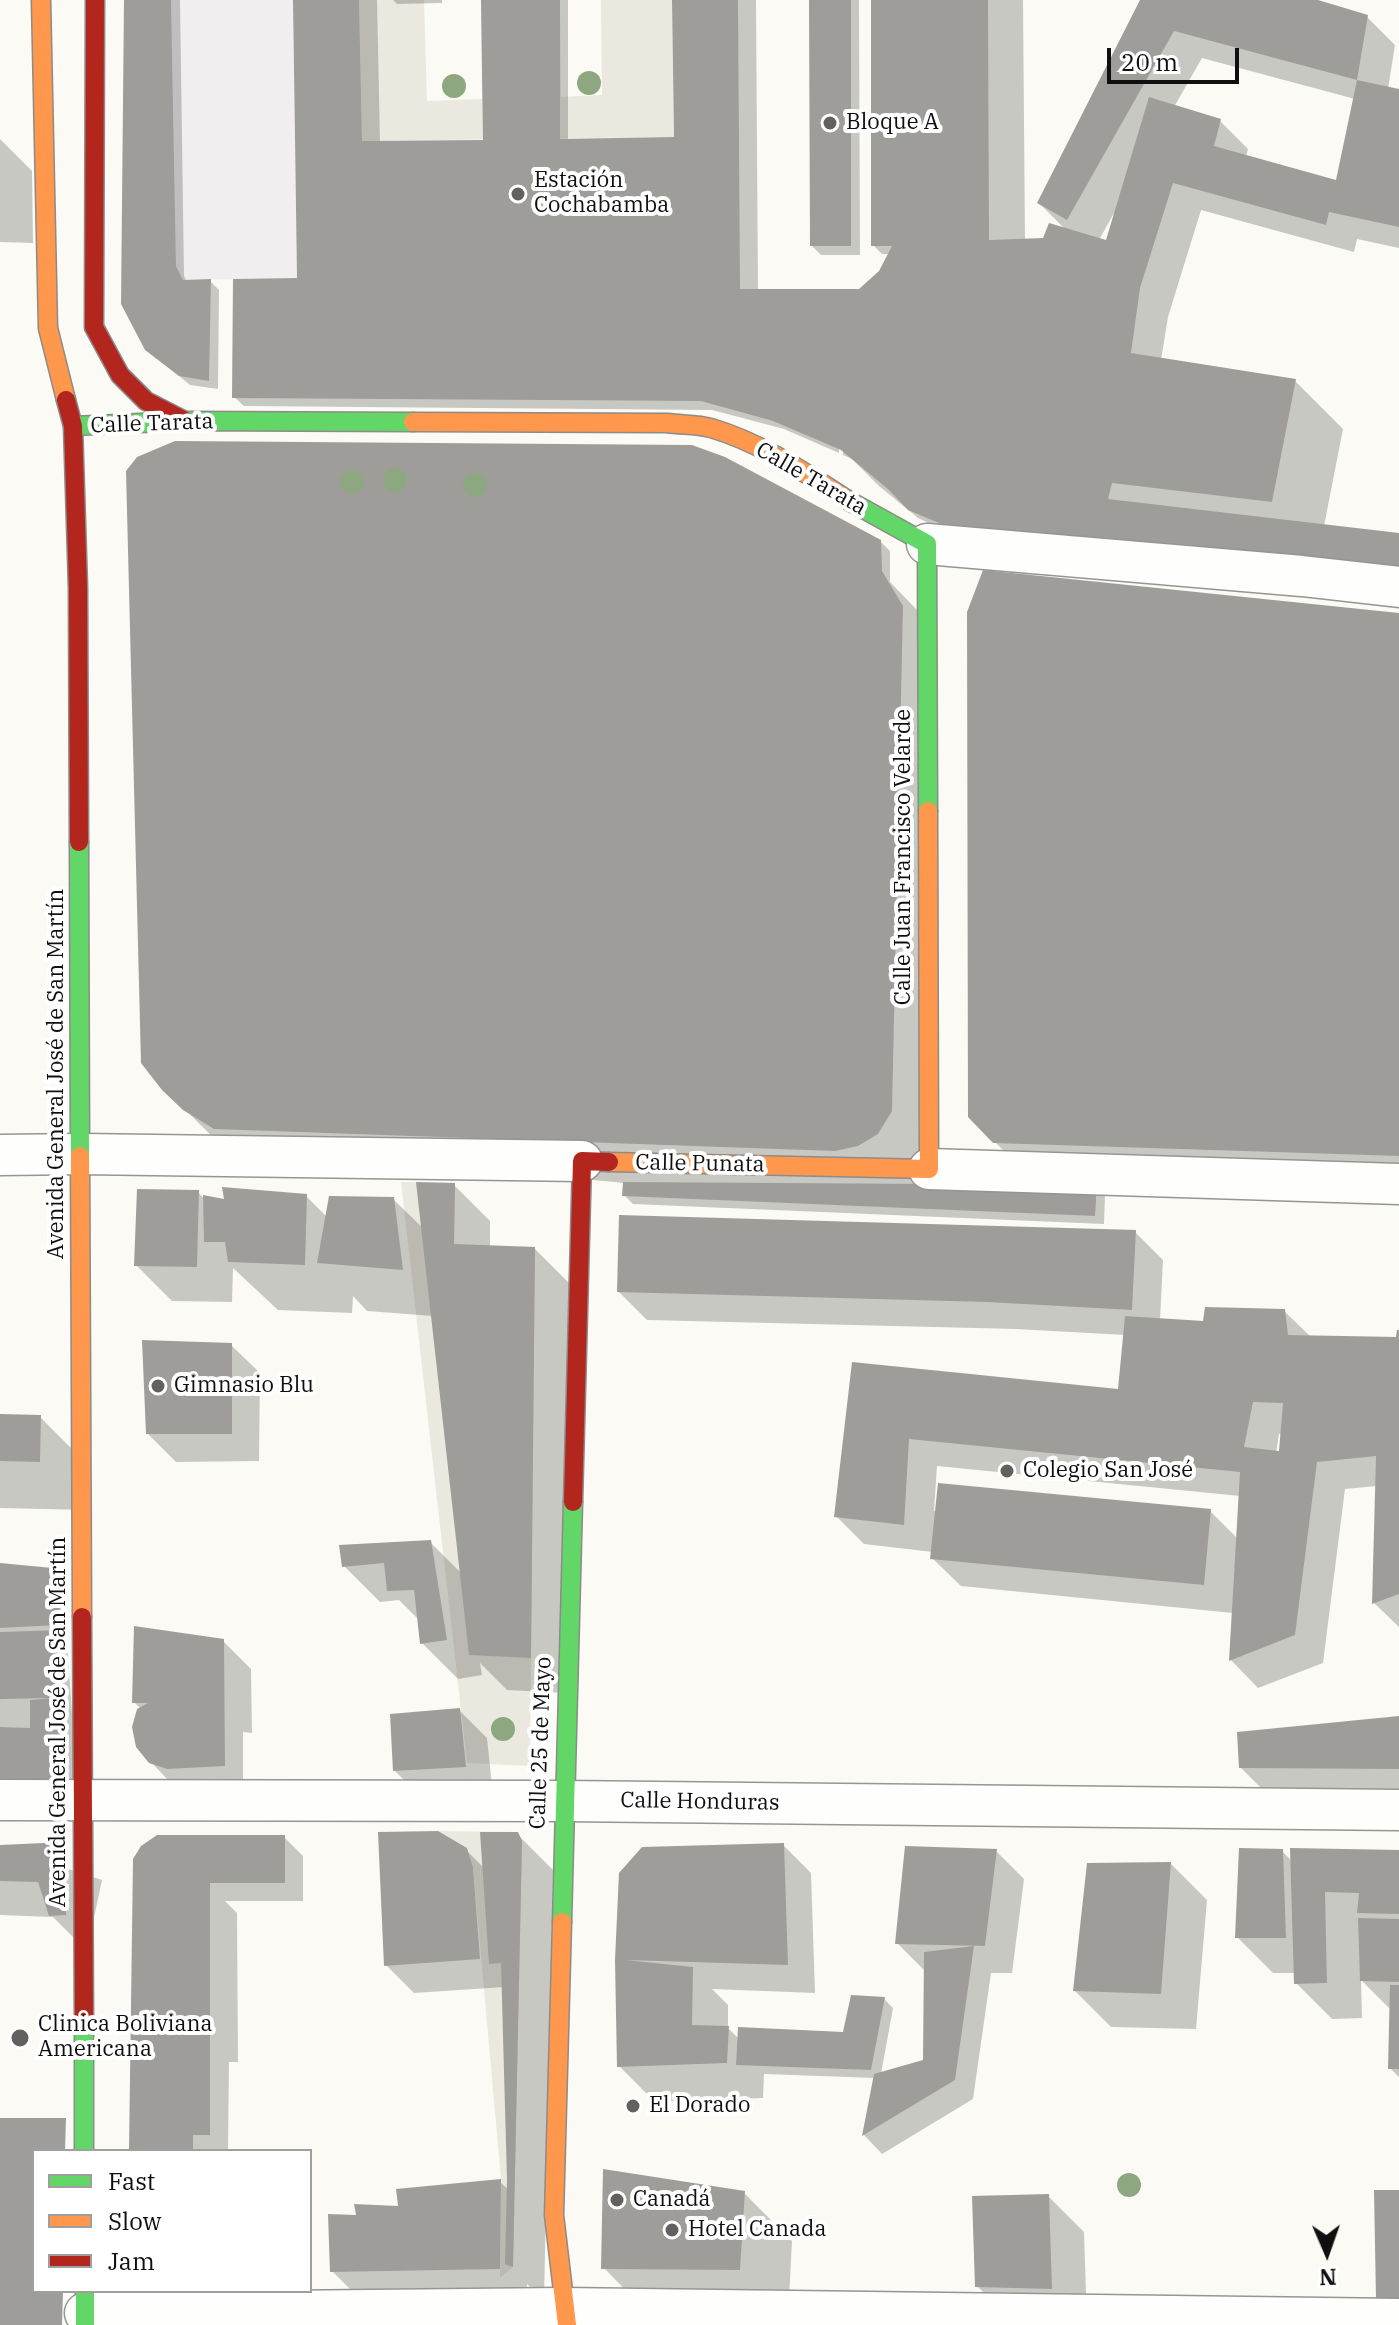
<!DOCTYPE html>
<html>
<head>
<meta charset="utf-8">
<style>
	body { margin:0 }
	#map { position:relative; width:1399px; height:2325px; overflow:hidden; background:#fbfaf4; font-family:"IBM Plex Serif",serif }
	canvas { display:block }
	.legend { position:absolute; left:32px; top:2149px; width:280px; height:144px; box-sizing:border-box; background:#fff; border:2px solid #9f9f9f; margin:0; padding:10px 14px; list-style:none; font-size:24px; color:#0f0f0f }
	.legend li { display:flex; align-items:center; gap:16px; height:40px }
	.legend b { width:40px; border:2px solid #9f9f9f }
	.north { position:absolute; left:1287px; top:2213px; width:80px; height:80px; -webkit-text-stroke:6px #fff; paint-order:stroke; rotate:178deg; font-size:22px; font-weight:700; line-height:32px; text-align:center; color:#0f0f0f }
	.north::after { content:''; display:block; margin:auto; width:28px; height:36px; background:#0f0f0f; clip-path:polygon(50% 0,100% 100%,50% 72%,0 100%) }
	.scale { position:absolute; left:1107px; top:48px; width:132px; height:36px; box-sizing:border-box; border:4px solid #0f0f0f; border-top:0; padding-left:10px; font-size:24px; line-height:28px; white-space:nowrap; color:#0f0f0f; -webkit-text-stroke:6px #fff; paint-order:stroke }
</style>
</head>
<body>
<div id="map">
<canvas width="1399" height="2325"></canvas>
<ul class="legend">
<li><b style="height:10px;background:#63d668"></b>Fast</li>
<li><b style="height:10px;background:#ff974d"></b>Slow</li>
<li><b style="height:10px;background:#b3261e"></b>Jam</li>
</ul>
<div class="north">N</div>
<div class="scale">20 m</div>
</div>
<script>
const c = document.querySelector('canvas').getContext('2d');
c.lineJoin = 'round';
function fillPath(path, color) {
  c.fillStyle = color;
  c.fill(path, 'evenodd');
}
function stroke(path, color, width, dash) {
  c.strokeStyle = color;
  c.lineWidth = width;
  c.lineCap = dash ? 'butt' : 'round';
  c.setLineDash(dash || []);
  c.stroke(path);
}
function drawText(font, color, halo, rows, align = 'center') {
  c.font = font + ' "IBM Plex Serif",serif';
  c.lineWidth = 8;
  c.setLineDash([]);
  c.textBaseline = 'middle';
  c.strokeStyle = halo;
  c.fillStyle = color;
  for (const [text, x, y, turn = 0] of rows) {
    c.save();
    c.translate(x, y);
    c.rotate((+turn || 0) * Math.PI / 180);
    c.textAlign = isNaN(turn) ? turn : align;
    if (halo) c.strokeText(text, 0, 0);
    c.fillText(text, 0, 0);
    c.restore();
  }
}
const industrial = new Path2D(`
	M171,0H293L297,278L183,280L176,266Z`);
const plaza = new Path2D(`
	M359,0H424L427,101L482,99L481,0H560L561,97L602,95L601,0H672L674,137L362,141Z
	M401,1182L455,1183L454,1244L535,1247L530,1766L467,1763Z
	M438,1831L518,1832L522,1841L513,2267L500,2278L501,2179L473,1867L467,1848Z`);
const shadow = new Path2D(`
	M126,0H180L184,276L187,282L210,281L219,290L218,389L190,385L146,349Z
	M295,0H377L380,143L488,142L484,0H568V141L676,139L674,0H756L758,292L840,291L839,453L784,429L712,410L244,406L234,397L299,279Z
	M393,0H442V3L397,4Z
	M811,0H859L860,255H821L812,246Z
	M873,0H1023L1025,241L1044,240L1066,230L1039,203L1142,0H1311L1367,17L1395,45L1388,89L1399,91V248L1357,239L1354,252L1201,210L1168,317L1161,360L1295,381L1343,429L1324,526L1399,535L1019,566L918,518L879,486L852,459L843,455L844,291H859L881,272L890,254H882L873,245ZM1202,58L1355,99L1338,182L1246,157L1248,149L1220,121L1174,107ZM1114,213L1107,243L1099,240Z
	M0,139L32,171L33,243L0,242Z
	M880,541L890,551V582L917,610L927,1148L1095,1187L1105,1196L1104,1224L633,1204L624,1195L625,1183L222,1146L164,1089Z
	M1399,615V1189L1031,1178L994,1141Z
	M454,1185L490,1221V1247L535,1249L571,1285L566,1693L507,1690L480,1663L482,1675L458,1679L422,1643L420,1621L399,1600L380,1602L344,1566L430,1542L462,1574L433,1316L367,1311L353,1296L352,1313L278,1310L233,1268L232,1302L172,1301L136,1265L198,1192L205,1200L226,1202L306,1196L327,1217L393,1199L424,1229Z
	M1135,1232L1163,1260L1160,1320L1205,1323L1284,1311L1311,1337L1398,1339L1399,1328V1627L1374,1603L1377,1486L1345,1489L1323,1663L1258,1688L1231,1660L1233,1613L961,1586L932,1558L933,1552L864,1544L836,1516L854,1364L1119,1391L1125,1335L1016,1329L647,1320L619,1292ZM1279,1434H1282L1281,1454L1276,1453ZM937,1466L1240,1496L1238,1539L1210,1511H934Z
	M231,1345L260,1373L259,1461L176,1462L148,1434Z
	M0,1416L40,1417L88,1465L87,1510L0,1508Z
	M0,1565L62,1571L78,1799H0Z
	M223,1641L251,1669L252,1733L243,1732V1785L170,1782L151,1762L141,1709L134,1702Z
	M459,1710L487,1738L493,1795L423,1799L395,1771Z
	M1399,1718V1804H1277L1241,1768Z
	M517,1834L553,1870L544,2300L527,2284V2296L360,2299L332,2271L358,2217L500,2182L509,2190L504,1987L414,1993L386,1965L466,1850L484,1868Z
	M284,1837L303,1856V1901H225L237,1913L238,2062H229L228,2151H130L143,1848Z
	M783,1845L811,1873L815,1993L712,1989L728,2005V2028L739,2039L844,2035L884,1999L893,2008L881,2074L925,2062L926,1972L897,1943L996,1851L1024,1879L1012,1973H991L973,2099L882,2154L864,2135L876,2078L764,2074L763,2098L655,2102L619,2066L617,1959Z
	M0,1847L102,1880L87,1951L53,1917L0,1915Z
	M1282,1851L1292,1861L1399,1852V2077L1390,2068L1391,2010L1361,1980L1362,2018L1332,2019L1296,1983V1973H1273L1237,1937Z
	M1171,1864L1207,1900L1196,2029L1111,2027L1075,1991Z
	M744,2193L792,2241L788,2318L652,2317L604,2268Z
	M1048,2196L1084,2232L1087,2324L1013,2322L977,2286Z`);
const building = new Path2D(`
	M124,0H171L176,266L183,280L211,279L209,381L179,376L145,350L121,304Z
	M293,0H359L362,141L483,140L481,0H560V139L674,137L672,0H738L740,289H859L879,271L892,246H871V0H988L989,240L1043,238L1049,223L1106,240L1149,97L1221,119L1214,146L1336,180L1357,80L1399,89V227L1329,212L1326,225L1173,183L1140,288L1131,353L1296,379L1272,502L1112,483L1108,499L1399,533V569L946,526L908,510L889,490L841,450L773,421L701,401L232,398L233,279L297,278Z
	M809,0H851V246H810Z
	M1140,0H1318L1368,15L1357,80L1174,31L1067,220L1037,203Z
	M175,441L692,445L725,457L881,540L882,571L903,606L892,1111L878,1134L858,1146L835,1151L214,1129L183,1110L162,1090L141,1063L126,471L137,457Z
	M983,570L1399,613V1156L993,1143L968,1117L967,612Z
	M416,1182L455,1183L454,1244L535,1247L531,1658L469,1655Z
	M623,1182L1096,1185V1201L1095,1216L622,1196Z
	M222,1187L307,1194L305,1265L228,1262L225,1242H204L203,1195L224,1199Z
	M137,1189L199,1190L197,1267L134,1266Z
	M329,1196L394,1197L403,1270L317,1263Z
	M619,1215L1136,1230L1132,1310L987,1302L617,1292Z
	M1205,1307L1285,1309L1288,1335L1396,1337L1397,1330H1399V1594L1372,1604L1376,1456L1317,1462L1295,1635L1229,1661L1240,1472L909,1439L904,1525L834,1517L852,1362L1118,1389L1125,1316L1203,1321ZM1253,1402L1283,1403L1279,1451L1244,1447Z
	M142,1340L232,1343V1434H146Z
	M0,1414L41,1415L40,1462L0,1461Z
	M938,1483L1211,1509L1204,1585L930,1559Z
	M431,1540L447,1640L420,1644L414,1590L387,1591L384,1563L342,1567L339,1545Z
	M0,1563L63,1569L58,1625L0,1628Z
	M134,1626L224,1639L225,1766L167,1769L149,1763L136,1747L132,1727L137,1709L148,1703H132Z
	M61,1630L64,1696L60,1781H0V1727L30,1728V1700L52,1698L0,1699V1632Z
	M460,1708L466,1767L393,1771L390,1714Z
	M1399,1716V1769L1239,1768L1237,1732Z
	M438,1831L467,1848L473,1867L480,1959L384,1966L378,1832Z
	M480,1832H518L522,1841L513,2267L505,2264L507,2180L501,1963L489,1964Z
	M157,1835H285V1883H210V2135H193V2151H129L133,1859L141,1846Z
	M66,1842V1915L49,1916L38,1882L0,1881V1845Z
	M784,1843L788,1965L626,1960L693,1967L692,2025L729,2026L727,2063L617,2067L615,1960L619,1873L642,1847Z
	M905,1846L997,1849L985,1946L895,1944Z
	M1239,1848L1283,1849L1286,1938H1235Z
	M1290,1848L1399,1850V1914L1357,1913L1359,1893L1325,1892L1327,1983L1294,1984Z
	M1171,1862L1161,1994L1073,1991L1087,1863Z
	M1358,1918L1399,1919V1982L1360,1981Z
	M974,1946L955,2080L862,2136L874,2074L923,2060L924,1952Z
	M1390,1985H1399V2069H1388Z
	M851,1995L885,1997L871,2070L736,2065L738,2027L843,2032Z
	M0,2118H66L65,2151H34V2291H63L62,2325H0Z
	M603,2169L745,2191L740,2270L601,2269Z
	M501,2179L500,2269L330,2272L328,2214L356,2215L354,2204L398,2206L396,2189Z
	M1374,2190H1399V2302L1376,2299Z
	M1049,2194L1052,2289L975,2287L972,2196Z`);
const street = new Path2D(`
	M927,544L1302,576L1399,587
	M0,1155L82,1154L582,1161
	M929,1169L1399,1184
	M0,1800L563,1801L1399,1810
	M85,2313L564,2308L1399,2319`);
const fast = new Path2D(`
	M73,426L185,421L413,422
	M851,502L927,544L928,811
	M79,842L80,1156
	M562,1922L573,1502
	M84,2025V2151
	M85,2291V2325`);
const slow = new Path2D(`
	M41,0L48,328L66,400
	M413,422L667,423C682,425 697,424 711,428C762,443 807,474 851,502
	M80,1156L82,1617
	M609,1162L929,1169L928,811
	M562,1922L554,2215L567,2325`);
const jam = new Path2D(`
	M95,0L94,327L120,375L146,401L185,421
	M66,400L73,426L78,588L79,842
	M573,1502L582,1161L609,1162
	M82,1617L84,2025`);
const trees = [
	[589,83],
	[454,86],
	[395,480],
	[352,482],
	[475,485],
	[503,1729],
	[1129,2185]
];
const markers = [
	[830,123,8,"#62615f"],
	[518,194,8,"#62615f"],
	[158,1386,8,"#62615f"],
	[1007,1471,8,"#62615f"],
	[20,2038,10,"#62615f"],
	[633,2106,8,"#62615f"],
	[617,2200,8,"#62615f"],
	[672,2230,8,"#62615f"]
];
const poiNames = [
	["Bloque A",846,123],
	["Estación",534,181],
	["Cochabamba",534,206],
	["Gimnasio Blu",174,1386],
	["Colegio San José",1023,1471],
	["Clinica Boliviana",38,2025],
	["Americana",38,2050],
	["El Dorado",649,2106],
	["Canadá",633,2200],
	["Hotel Canada",688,2230]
];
const streetNames = [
	["Calle Tarata",152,424,-2],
	["Calle Tarata",811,479,30],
	["Calle Juan Francisco Velarde",904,857,-90],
	["Avenida General José de San Martín",57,1074,-90],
	["Calle Punata",700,1164,1],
	["Avenida General José de San Martín",59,1722,-90],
	["Calle 25 de Mayo",541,1743,-88],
	["Calle Honduras",700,1802,1]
];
fillPath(industrial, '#f2eef0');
fillPath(plaza, '#ebe8e0');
fillPath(shadow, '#0003');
fillPath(building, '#9f9d9a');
stroke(street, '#959592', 43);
stroke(fast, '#8c8b89', 21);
stroke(slow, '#8c8b89', 21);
stroke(jam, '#8c8b89', 21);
stroke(street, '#fefefd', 40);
stroke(fast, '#63d668', 18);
stroke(slow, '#ff974d', 18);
stroke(jam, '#b3261e', 18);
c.fillStyle = '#8da880';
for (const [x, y] of trees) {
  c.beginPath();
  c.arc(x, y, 12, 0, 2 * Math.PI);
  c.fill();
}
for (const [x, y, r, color] of markers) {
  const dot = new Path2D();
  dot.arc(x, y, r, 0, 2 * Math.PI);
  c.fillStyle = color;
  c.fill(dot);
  stroke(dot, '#fff', 3);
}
drawText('22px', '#0f0f0f', '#fff', poiNames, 'left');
drawText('22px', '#0f0f0f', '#fff', streetNames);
</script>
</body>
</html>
